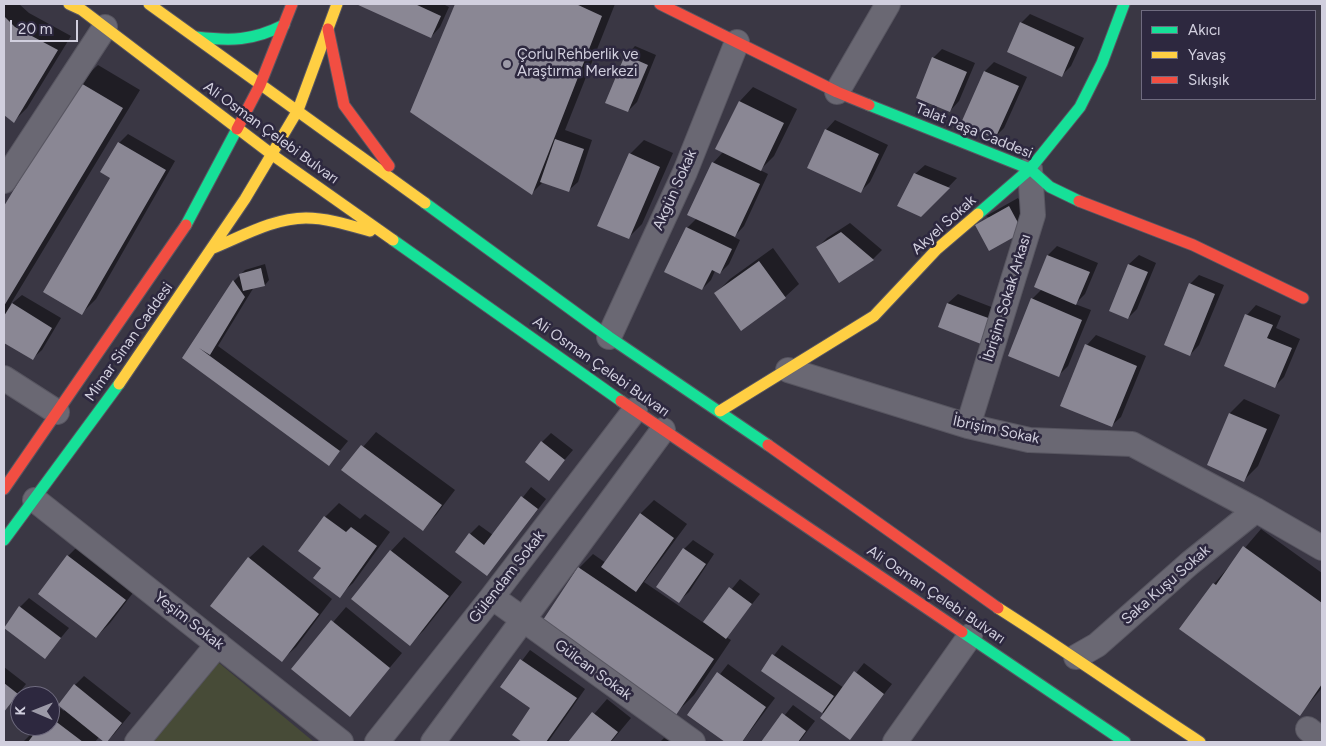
<!DOCTYPE html>
<html>
<head>
<meta charset="utf-8">
<style>
	body { margin:0 }
	#map { position:relative; width:1326px; height:746px; overflow:hidden; background:#3a3744; font-family:Figtree,sans-serif }
	canvas { display:block }
	.frame { position:absolute; inset:0; border:5px solid #d1cfde; pointer-events:none }
	.legend { position:absolute; left:1141px; top:10px; width:175px; height:90px; box-sizing:border-box; background:#2d283f; border:1px solid #6f6b7f; margin:0; padding:6px 9px; list-style:none; font-size:15px; color:#d1cfde }
	.legend li { display:flex; align-items:center; gap:10px; height:25px }
	.legend b { width:25px; border:1px solid #6f6b7f }
	.north { position:absolute; left:10px; top:686px; width:50px; height:50px; box-sizing:border-box; background:#2d283f; border:1px solid #6f6b7f; border-radius:50%; rotate:271deg; font-size:14px; font-weight:700; line-height:20px; text-align:center; color:#d1cfde }
	.north::after { content:''; display:block; margin:auto; width:18px; height:22px; background:#9c9aa8; clip-path:polygon(50% 0,100% 100%,50% 72%,0 100%) }
	.scale { position:absolute; left:10px; top:20px; width:68px; height:22px; box-sizing:border-box; border:2px solid #d1cfde; border-top:0; padding-left:6px; font-size:15px; line-height:18px; white-space:nowrap; color:#d1cfde; -webkit-text-stroke:4px #2d283f; paint-order:stroke }
</style>
</head>
<body>
<div id="map">
<canvas width="1326" height="746"></canvas>
<div class="frame"></div>
<ul class="legend">
<li><b style="height:6px;background:#16e098"></b>Akıcı</li>
<li><b style="height:6px;background:#ffcf43"></b>Yavaş</li>
<li><b style="height:6px;background:#f24e42"></b>Sıkışık</li>
</ul>
<div class="north">K</div>
<div class="scale">20 m</div>
</div>
<script>
const c = document.querySelector('canvas').getContext('2d');
c.lineJoin = 'round';
function fillPath(path, color) {
  c.fillStyle = color;
  c.fill(path, 'evenodd');
}
function stroke(path, color, width, dash) {
  c.strokeStyle = color;
  c.lineWidth = width;
  c.lineCap = dash ? 'butt' : 'round';
  c.setLineDash(dash || []);
  c.stroke(path);
}
function drawText(font, color, halo, rows, align = 'center') {
  c.font = font + ' Figtree,sans-serif';
  c.lineWidth = 5;
  c.setLineDash([]);
  c.textBaseline = 'middle';
  c.strokeStyle = halo;
  c.fillStyle = color;
  for (const [text, x, y, turn = 0] of rows) {
    c.save();
    c.translate(x, y);
    c.rotate((+turn || 0) * Math.PI / 180);
    c.textAlign = isNaN(turn) ? turn : align;
    if (halo) c.strokeText(text, 0, 0);
    c.fillText(text, 0, 0);
    c.restore();
  }
}
const green = new Path2D(`
	M213,658L314,742H143Z`);
const shadow = new Path2D(`
	M4,4H19L29,13L71,36L27,108L13,122L4,113Z
	M360,4H443L449,7L440,27L431,37Z
	M456,4H615L565,130L592,140L578,182L568,191L543,182L531,194L411,112Z
	M1030,14L1084,38L1071,66L1062,75L1021,23Z
	M635,46L656,55L637,102L628,111L626,56Z
	M942,49L975,63L959,101L950,111L933,58Z
	M994,62L1027,77L1004,128L995,137L962,123L985,71Z
	M98,65L140,90L10,305L22,295L61,318L42,350L32,359L4,342V209L80,82Z
	M753,87L797,109L774,156L760,170L768,174L744,226L734,237L740,240L729,264L720,273L715,271L711,280L702,289L687,228L697,218L713,163L723,152L716,148L740,101Z
	M835,120L888,145L870,182L861,191L826,130Z
	M128,134L175,161L96,299L82,313L119,143Z
	M644,140L673,153L642,224L628,238L630,154Z
	M925,165L957,178L921,216L915,174Z
	M1018,198L1031,221L1022,231L986,216Z
	M850,223L882,250L873,259L839,281L818,247L827,238Z
	M1057,246L1098,263L1085,294L1075,304L1091,310L1068,366L1059,375L1032,299L1042,289L1035,286L1048,255Z
	M773,248L799,284L785,297L716,293L730,279Z
	M1139,255L1156,263L1137,309L1128,318L1110,310L1129,264Z
	M265,264L269,280L265,285L254,287L218,346L348,441L329,464L184,357L234,281L245,270Z
	M1199,275L1224,285L1199,345L1190,355V284Z
	M958,294L999,310L981,343L939,327L948,303Z
	M1256,305L1281,316L1276,328L1300,339L1284,377L1275,386L1247,315Z
	M1096,335L1146,356L1121,417L1111,426L1087,345Z
	M1244,399L1280,415L1258,466L1244,480L1208,465L1230,413Z
	M376,432L455,490L436,515L422,529L343,470Z
	M551,433L573,450L548,479L542,442Z
	M531,487L546,499L487,575L470,534L479,525L493,535Z
	M654,500L687,524L644,582L704,623L740,579L760,594L726,637L731,640L694,695L676,713L579,568L593,554L606,563L640,514Z
	M339,503L360,519L365,514L390,532L353,583L339,596L322,568L325,517Z
	M1261,529L1322,573V688L1300,714L1214,584Z
	M404,537L462,582L424,630L410,644L391,551Z
	M693,540L714,554L689,592L679,601L684,549Z
	M82,542L139,585L110,623L96,637L68,556Z
	M263,545L332,599L296,647L282,660L249,558Z
	M29,598L69,628L44,658L20,607Z
	M346,607L402,653L350,715L293,669Z
	M782,645L844,688L864,663L892,684L850,738L825,714L762,671Z
	M530,650L585,689L548,742H524L513,735L532,708L502,687Z
	M728,664L775,698L742,742H727L689,714Z
	M4,667L26,684L4,712Z
	M84,676L131,713L115,733L106,742L99,737L95,742H23L33,732L36,734L42,726H50V715L58,707L64,711L75,685Z
	M607,699L631,718L611,742H570Z
	M793,705L815,721L799,742H763Z
	M664,738L671,742H660Z`);
const building = new Path2D(`
	M356,4H415L441,16L431,38Z
	M455,4H576L602,16L532,195L410,112Z
	M4,16L15,27L58,50L14,123L4,115Z
	M1020,22L1075,47L1062,77L1007,52Z
	M625,55L648,65L628,112L605,103Z
	M932,57L967,72L950,112L916,98Z
	M984,71L1019,86L995,139L961,123Z
	M79,82L123,108L4,306V206Z
	M739,101L784,123L761,171L715,149Z
	M825,129L879,154L861,193L807,168Z
	M555,139L584,149L569,192L540,182Z
	M118,142L166,170L82,315L43,292L110,178L100,172Z
	M629,153L660,167L629,239L597,226Z
	M712,162L760,184L735,237L687,215Z
	M914,173L950,188L921,217L897,206Z
	M1009,206L1023,232L989,251L975,225Z
	M686,227L732,249L720,274L712,270L702,290L664,272Z
	M841,232L874,260L839,283L816,247Z
	M1047,255L1090,272L1076,305L1034,287Z
	M759,261L786,298L741,331L714,293Z
	M1128,264L1148,272L1128,319L1109,311Z
	M261,268L265,286L243,291L239,274Z
	M233,280L245,297L210,355L199,348L340,451L329,466L182,358Z
	M1189,283L1215,294L1190,356L1164,345Z
	M1031,298L1082,320L1059,377L1008,356Z
	M12,303L52,328L33,360L4,343V316Z
	M947,303L991,319L981,344L938,327Z
	M1245,314L1273,325L1267,338L1292,348L1275,388L1224,366Z
	M1085,344L1137,366L1112,427L1060,406Z
	M1229,413L1267,429L1244,482L1207,465Z
	M541,441L565,460L549,481L525,462Z
	M361,445L442,505L423,531L341,470Z
	M521,496L538,509L487,576L455,552L469,533L484,545Z
	M640,513L674,538L636,592L601,567Z
	M324,516L346,532L351,527L377,546L340,598L313,578L321,568L298,551Z
	M1243,546L1322,603V684L1300,716L1179,629L1213,583L1216,585Z
	M683,548L706,564L679,603L656,587Z
	M390,550L449,596L410,646L351,599Z
	M67,555L126,600L96,638L38,594Z
	M248,557L319,614L282,662L210,606Z
	M578,567L714,659L676,715L541,623Z
	M729,587L752,604L726,639L703,622Z
	M19,606L61,638L45,659L4,628Z
	M331,620L390,668L350,717L291,669Z
	M772,654L834,696L822,713L761,671Z
	M520,659L577,698L546,742H522L512,735L530,708L500,687Z
	M854,671L884,694L850,740L820,718Z
	M717,672L766,707L742,742H725L687,715Z
	M4,683L18,694L4,712Z
	M74,684L122,723L107,742H104L58,705Z
	M592,712L618,732L610,742H568Z
	M782,713L806,731L798,742H761Z
	M50,717L83,742H28L40,726H50Z`);
const street = new Path2D(`
	M837,92L888,4
	M4,181L105,27
	M609,337L685,172L737,42
	M788,370L968,426L1029,440L1132,444L1256,510L1322,548
	M4,378L57,412
	M968,426L1033,215L1030,169
	M35,500L341,742
	M492,597L693,742
	M1076,657L1097,645L1190,563L1256,510
	M1308,729L1322,740
	M137,742L218,644
	M377,742L492,597L635,410
	M433,742L663,430
	M895,742L970,636`);
const fast = new Path2D(`
	M196,37C231,41 252,41 284,25
	M869,105L1030,169L1050,187L1079,201
	M425,203L609,337L768,445
	M978,214L1030,169L1080,107L1102,63L1124,4
	M186,225L237,129
	M393,240L621,401
	M4,540L119,384
	M962,632L1125,742`);
const slow = new Path2D(`
	M69,4L82,10L274,156L393,240
	M149,4L425,203
	M298,110L337,4
	M211,249C241,237 273,218 306,218C327,218 349,225 370,231
	M119,384L245,199L298,110
	M720,411L874,316L937,249L978,214
	M998,608C1066,651 1132,698 1200,742`);
const jam = new Path2D(`
	M660,4L837,92L869,105
	M328,29L344,105L389,166
	M237,129L260,85L292,4
	M1079,201L1193,245L1303,298
	M621,401L962,632
	M768,445L998,608
	M4,489L186,225`);
const markers = [
	[507,64,5,"#9c9aa8"]
];
const poiNames = [
	["Çorlu Rehberlik ve",517,55],
	["Araştırma Merkezi",517,72]
];
const streetNames = [
	["Talat Paşa Caddesi",974,131,22],
	["Ali Osman Çelebi Bulvarı",271,133,36],
	["Akgün Sokak",675,190,-66],
	["Akyel Sokak",944,225,-42],
	["İbrişim Sokak Arkası",1007,298,-73],
	["Mimar Sinan Caddesi",129,342,-55],
	["Ali Osman Çelebi Bulvarı",601,367,35],
	["İbrişim Sokak",996,430,12],
	["Gülendam Sokak",507,577,-52],
	["Saka Kuşu Sokak",1166,585,-41],
	["Ali Osman Çelebi Bulvarı",936,595,34],
	["Yeşim Sokak",189,621,38],
	["Gülcan Sokak",593,670,36]
];
fillPath(green, '#474b37');
fillPath(shadow, '#0007');
fillPath(building, '#8a8794');
stroke(street, '#585661', 26);
stroke(fast, '#585661', 13);
stroke(slow, '#585661', 13);
stroke(jam, '#585661', 13);
stroke(street, '#6a6873', 24);
stroke(fast, '#16e098', 11);
stroke(slow, '#ffcf43', 11);
stroke(jam, '#f24e42', 11);
for (const [x, y, r, color] of markers) {
  const dot = new Path2D();
  dot.arc(x, y, r, 0, 2 * Math.PI);
  c.fillStyle = color;
  c.fill(dot);
  stroke(dot, '#2d283f', 2);
}
drawText('15px', '#d1cfde', '#2d283f', poiNames, 'left');
drawText('15px', '#d1cfde', '#2d283f', streetNames);
</script>
</body>
</html>
